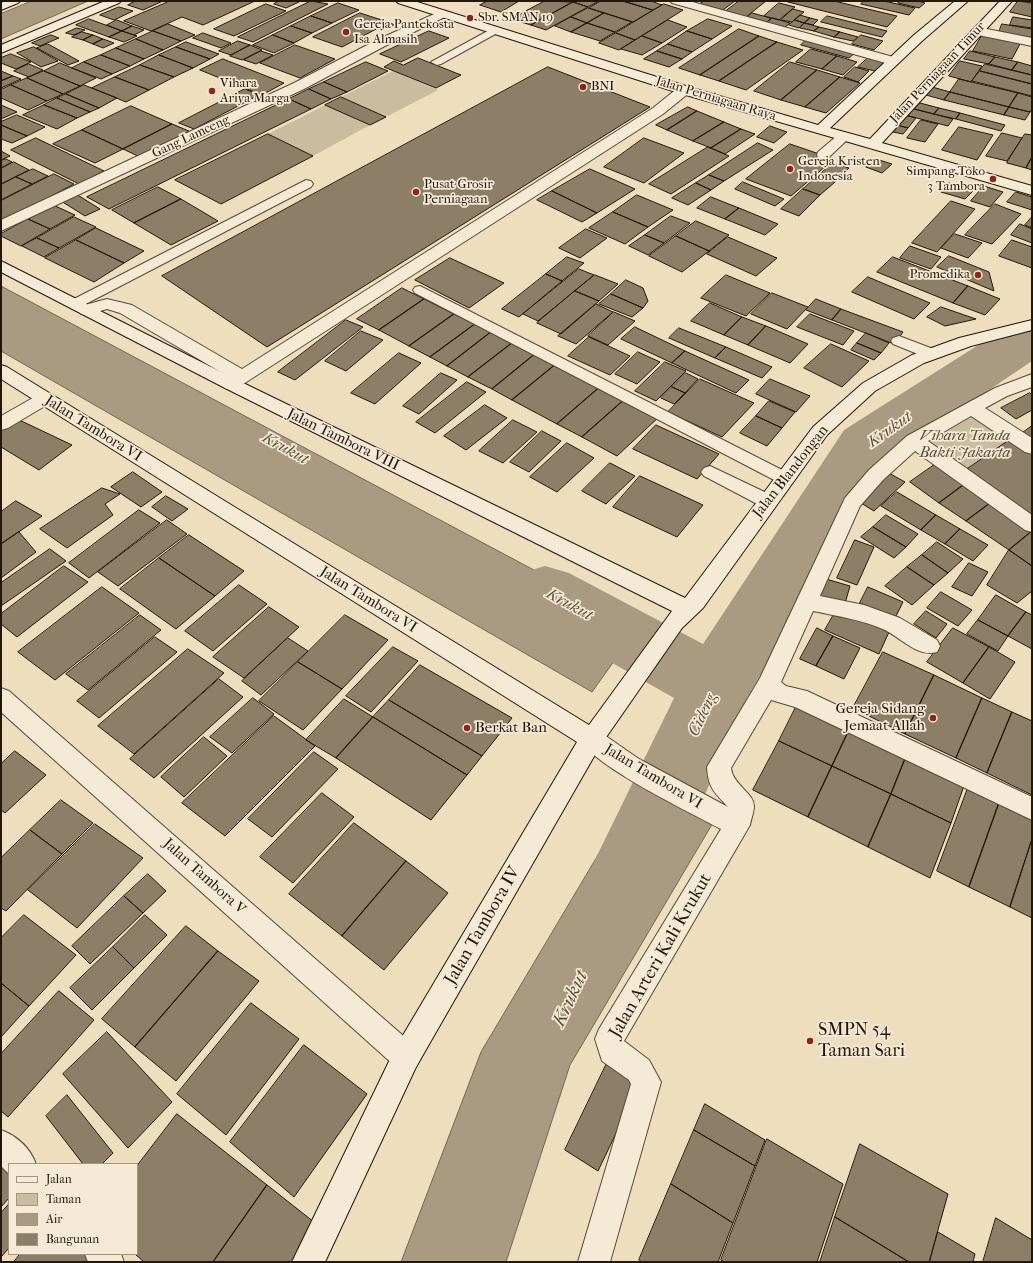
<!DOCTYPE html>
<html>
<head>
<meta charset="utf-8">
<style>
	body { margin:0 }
	#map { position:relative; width:1033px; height:1263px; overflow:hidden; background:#eedebe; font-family:"IM FELL French Canon",serif }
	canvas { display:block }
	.frame { position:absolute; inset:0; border:2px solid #23170a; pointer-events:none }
	.legend { position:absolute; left:8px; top:1163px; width:130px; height:92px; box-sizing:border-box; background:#f4ead5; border:1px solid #a09684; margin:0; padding:5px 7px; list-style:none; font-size:12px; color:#23170a }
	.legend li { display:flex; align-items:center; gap:8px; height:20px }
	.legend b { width:20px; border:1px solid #a09684 }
</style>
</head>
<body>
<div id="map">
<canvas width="1033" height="1263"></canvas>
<div class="frame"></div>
<ul class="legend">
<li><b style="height:5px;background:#f4ead5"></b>Jalan</li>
<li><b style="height:11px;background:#cbbc9f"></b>Taman</li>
<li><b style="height:11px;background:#a99a81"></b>Air</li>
<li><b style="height:11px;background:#8d7e68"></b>Bangunan</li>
</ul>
</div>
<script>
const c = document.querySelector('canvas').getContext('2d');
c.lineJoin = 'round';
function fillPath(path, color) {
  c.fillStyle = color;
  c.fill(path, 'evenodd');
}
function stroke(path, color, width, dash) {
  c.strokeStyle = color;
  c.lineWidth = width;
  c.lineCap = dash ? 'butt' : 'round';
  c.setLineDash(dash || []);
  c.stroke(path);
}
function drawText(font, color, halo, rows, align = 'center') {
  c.font = font + ' "IM FELL French Canon",serif';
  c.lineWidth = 3.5;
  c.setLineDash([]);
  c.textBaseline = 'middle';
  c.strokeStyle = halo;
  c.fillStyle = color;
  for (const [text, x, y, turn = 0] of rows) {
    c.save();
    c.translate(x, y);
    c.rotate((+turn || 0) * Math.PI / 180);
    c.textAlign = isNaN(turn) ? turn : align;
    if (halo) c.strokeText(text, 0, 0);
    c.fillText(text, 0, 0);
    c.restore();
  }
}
const green = new Path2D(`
	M393,71L438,90L386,117L341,97Z
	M325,105L370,125L313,156L268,134Z
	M973,415L1011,439L963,472L926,442Z`);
const water = new Path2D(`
	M32,1H88L1,39V14Z
	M1,286L639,626L592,692L1,351Z
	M640,785L714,821L570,1065L506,1262H401L481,1052Z`);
const river = new Path2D(`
	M1032,327V361L887,459L747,698L662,893L633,905L604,893L592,866L674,698L521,611L511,592L521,573L545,566L569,573L703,644L844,430L991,337Z`);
const building = new Path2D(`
	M136,1H163L143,10L128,5Z
	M170,1H255L203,25L182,17L151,31L124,21Z
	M279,1H301L286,8L274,4Z
	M311,1L328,4L253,42L238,37Z
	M488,1H519L501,12L480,5Z
	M545,1L573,2L531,25L511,19Z
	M576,1H599L588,7L573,2Z
	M601,1H623L653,10L633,22L589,8Z
	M623,1H651L662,5L653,10Z
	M704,1H735L723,10L700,4Z
	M739,1H766L746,17L726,11Z
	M789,1H834L897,16L887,27L788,2Z
	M864,1H884L915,8L909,15L861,4Z
	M900,1H918L925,3L919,8L898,3Z
	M1018,1L1032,3V17L1010,12Z
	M573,2L588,7L546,30L531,25Z
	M338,3L359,10L332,23L311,16Z
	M779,3L795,7L779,20L764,16Z
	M266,4L286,11L234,36L214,29Z
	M664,4L683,10L635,40L616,33Z
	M119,7L133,11L114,20L100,15Z
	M588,8L604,13L587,23L571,17Z
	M793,9L804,12L792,22L781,20Z
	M360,13L391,23L394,25L389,28L382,26L342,47L313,37Z
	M604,13L632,22L615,32L587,23Z
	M752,13L771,18L767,22L748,17Z
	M800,15L810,18L804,23L795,20Z
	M311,16L332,23L312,33L291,26Z
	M827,16L887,31L882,37L821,22Z
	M571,17L587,23L571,32L555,26Z
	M1013,17L1032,20V28L1010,25Z
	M773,18L790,23L784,28L766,23Z
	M810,18L818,20L813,25L804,23Z
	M89,19L122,31L109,37L76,25Z
	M708,19L732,26L712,39L687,31Z
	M117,20L132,26L122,31L107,25Z
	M668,20L687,27L662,43L642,36Z
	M795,20L804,23L799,28L789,25Z
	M587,23L615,32L600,41L571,32Z
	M805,23L819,27L814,31L800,28Z
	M168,24L195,35L181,41L153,31Z
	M1002,24L1032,29V40L998,35Z
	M132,26L144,30L134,35L122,31Z
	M291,26L312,33L294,43L273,35Z
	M819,27L840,32L834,37L814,31Z
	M77,28L85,30L74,35L66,33Z
	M739,29L759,36L700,75L679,68Z
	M122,31L137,36L124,42L109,37Z
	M153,31L181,41L163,50L136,39Z
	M429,31L449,38L401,62L380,54Z
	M687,31L712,39L692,52L668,44Z
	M82,32L93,35L83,40L72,37Z
	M840,32L858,37L853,41L834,37Z
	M203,33L231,43L221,48L193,38Z
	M616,33L635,40L619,50L599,43Z
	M983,34L1021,42L1012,59L973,51Z
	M51,35L59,38L40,46L32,43Z
	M93,35L103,39L93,44L83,40Z
	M273,35L294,43L274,53L253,45Z
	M861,35L883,41L874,50L852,44Z
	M642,36L662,43L642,55L621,49Z
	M759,36L777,42L719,81L700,75Z
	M808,38L857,51L849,58L801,45Z
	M103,39L114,43L103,48L93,44Z
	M136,39L163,50L144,59L116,48Z
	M238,41L250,45L231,55L219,51Z
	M186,42L219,54L210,59L176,47Z
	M777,42L803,50L746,90L719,81Z
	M48,44L79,61L68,65L37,48Z
	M668,44L692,52L682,59L657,51Z
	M250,45L262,50L242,60L230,56Z
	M295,45L335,59L300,78L260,63Z
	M34,47L58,61L41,67L17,53Z
	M176,47L210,59L193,68L159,55Z
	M116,48L144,59L130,66L101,55Z
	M811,49L837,56L822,69L796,62Z
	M261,51L273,55L256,64L244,60Z
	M657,51L682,59L669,67L644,59Z
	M970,51L995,57L989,64L964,59Z
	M11,54L31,62L16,69L1,63V58Z
	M101,55L130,66L112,74L84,62Z
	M159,55L193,68L174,77L140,65Z
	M837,56L857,62L843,75L822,69Z
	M869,57L886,62L875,71L858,67Z
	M995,57L1018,62L1012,70L989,64Z
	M418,58L461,75L436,88L384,67L394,61L403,65Z
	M223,59L284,83L262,95L200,70Z
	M960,61L982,66L971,82L949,76Z
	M84,62L112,74L101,79L72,68Z
	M366,62L388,71L347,92L324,82Z
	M790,62L817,70L781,100L754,91Z
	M1018,62L1032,66V75L1012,70Z
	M60,63L96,78L80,86L44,71Z
	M29,64L43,70L29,77L14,71Z
	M985,64L1032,75V84L980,71Z
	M140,65L174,77L149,90L115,77Z
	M548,67L650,107L267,347L162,276Z
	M855,67L869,71L858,82L844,77Z
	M817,70L840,77L805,107L781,100Z
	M1,71L13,76L1,81Z
	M44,71L80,86L63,94L27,78Z
	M980,71L1032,84V96L972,81Z
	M13,76L21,79L1,88V81Z
	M115,77L149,90L126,102L92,88Z
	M840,77L860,83L826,113L805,107Z
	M27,78L63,94L47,101L11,85Z
	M959,79L1018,93L1009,107L950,92Z
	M324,82L347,92L331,99L309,89Z
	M11,85L47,101L28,110L1,98V90Z
	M84,85L117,98L99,108L66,94Z
	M932,87L950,92L944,100L926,95Z
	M245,89L259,95L194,129L179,123Z
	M309,89L331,99L311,109L289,99Z
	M950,92L1009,107L1004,115L944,100Z
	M1018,93L1032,97V109L1030,112L1009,107Z
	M66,94L99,108L90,112L57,98Z
	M341,97L386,117L370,125L325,105Z
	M57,98L90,112L77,118L44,105Z
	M289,99L311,109L109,209L87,197Z
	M920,103L939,108L934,114L915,109Z
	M1,105L17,112L1,119Z
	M44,105L77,118L57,129L23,115Z
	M131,106L172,124L123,149L82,130Z
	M688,107L697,111L667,130L656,125Z
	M1009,107L1030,112L1025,120L1004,115Z
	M910,108L953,119L948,126L905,115Z
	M939,108L960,113L956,119L934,114Z
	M697,111L724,122L693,141L667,130Z
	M960,113L1005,125L1001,131L956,119Z
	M901,114L916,118L908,128L893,124Z
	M17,115L45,127L27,136L1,125V122Z
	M921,120L938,124L925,142L907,138Z
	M724,122L741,129L711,148L693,141Z
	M172,124L189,131L140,157L123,149Z
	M893,124L908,128L903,134L888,131Z
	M1,125L27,136L12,143L1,139Z
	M770,126L787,132L774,143L757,137Z
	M959,127L993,135L977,160L942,150Z
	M741,129L755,134L725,154L711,148Z
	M82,130L123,149L95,163L53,144Z
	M1002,133L1022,138L1007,161L986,156Z
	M268,134L313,156L221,204L175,180Z
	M1025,134L1032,135V157L1026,168L1007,163Z
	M36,138L104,171L79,184L11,150Z
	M644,138L684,153L644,183L604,167Z
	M758,143L773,150L724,181L709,175Z
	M790,144L834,159L791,196L746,179Z
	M708,147L729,156L671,194L649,184Z
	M1,151L10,156L1,160Z
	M1032,157V170L1026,168Z
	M6,159L12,162L1,168V161Z
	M876,159L892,164L882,173L866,167Z
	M14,162L29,170L1,184V169Z
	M833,163L849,168L835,182L818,176Z
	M33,169L48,176L32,184L16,177Z
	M590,169L635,189L597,213L552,191Z
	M54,174L74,184L1,223V201Z
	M709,175L724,181L711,190L696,183Z
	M818,176L835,182L820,195L803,189Z
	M16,177L32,184L1,200V185Z
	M743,182L784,199L775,206L735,189Z
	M696,183L711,190L688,205L672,198Z
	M949,183L973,191L965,199L941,192Z
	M984,186L1003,192L990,207L971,201Z
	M158,187L181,199L134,223L112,210Z
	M803,189L820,195L799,216L781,209Z
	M552,191L597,213L582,222L537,200Z
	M1016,192L1032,197V210L1007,202Z
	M76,194L100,209L85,216L61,201Z
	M637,195L673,210L648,227L613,212Z
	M711,197L739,208L725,219L697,208Z
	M181,199L218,221L171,245L134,223Z
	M951,201L975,209L937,252L912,243Z
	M995,204L1021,214L992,244L965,235Z
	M53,205L75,215L50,229L28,219Z
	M739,208L778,224L765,235L725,219Z
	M613,212L648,227L625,244L589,228Z
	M671,216L690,223L664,243L645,235Z
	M74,217L96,227L59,248L37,238Z
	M1032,217V228L1025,225Z
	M28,219L50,229L21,246L1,236V234Z
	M696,221L729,235L709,251L676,236Z
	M1020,224L1032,229V243L1011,235Z
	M96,228L144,251L124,263L76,240Z
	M586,229L607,238L580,258L559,248Z
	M955,234L982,243L968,258L941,248Z
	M645,235L664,243L648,255L629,246Z
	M676,236L709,251L682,272L649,256Z
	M728,237L777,258L756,276L707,254Z
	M37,238L59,248L44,257L22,246Z
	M76,240L124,263L94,282L45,258Z
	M1012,240L1032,247V268L999,256Z
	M910,246L941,257L931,269L900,258Z
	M949,256L989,272L994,291L937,267Z
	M567,257L584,263L562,281L546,274Z
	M893,257L968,286L953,303L877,272Z
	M450,258L504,283L469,308L415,280Z
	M579,269L594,275L538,321L523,314Z
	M546,274L562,281L519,317L502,309Z
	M595,275L618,284L599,301L575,291Z
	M726,275L770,293L746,316L701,298Z
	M868,277L930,303L914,319L852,292Z
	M626,280L643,288L648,301L643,308L611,294Z
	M968,286L1000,299L985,315L953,303Z
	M402,288L424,299L379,330L357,319Z
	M575,291L599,301L561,334L537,323Z
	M772,293L808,307L787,329L751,314Z
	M611,294L643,308L632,317L599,304Z
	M424,299L454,314L409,346L379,330Z
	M816,299L841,309L832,320L806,310Z
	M710,303L742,317L724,335L691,321Z
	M596,304L613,312L576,344L558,336Z
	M941,307L976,319L945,326L927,317Z
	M841,309L903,332L894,344L832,320Z
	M614,312L635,321L608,345L588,336Z
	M454,314L475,324L430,357L409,346Z
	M810,314L854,331L843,345L797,327Z
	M742,317L766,326L748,345L724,335Z
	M346,320L363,327L295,380L278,372Z
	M475,324L491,332L447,366L430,357Z
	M766,326L808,344L790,363L748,345Z
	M635,327L685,351L672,363L621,339Z
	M679,328L726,347L715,358L669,338Z
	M361,331L383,340L346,371L325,361Z
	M491,332L512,343L468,377L447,366Z
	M866,333L889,343L881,353L857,343Z
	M589,337L630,356L610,375L568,356Z
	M512,343L535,354L492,389L468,377Z
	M857,343L881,353L874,360L851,350Z
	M831,344L869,361L842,387L804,368Z
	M726,347L772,367L762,378L715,358Z
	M685,351L749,380L736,393L672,363Z
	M638,352L660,362L637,384L615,374Z
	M399,353L421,363L375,404L351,393Z
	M535,354L556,364L512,400L492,389Z
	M665,362L686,371L656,401L635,391Z
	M556,364L601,386L557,424L512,400Z
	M441,373L457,380L419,414L403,406Z
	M686,373L698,379L685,393L672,387Z
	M700,379L754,403L722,437L668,412Z
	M770,379L810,396L796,412L756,394Z
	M467,382L486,392L435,433L416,422Z
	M601,386L625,399L582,437L557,424Z
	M672,387L685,393L674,404L661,398Z
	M1030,393L1032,395V410L1016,419L1001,408Z
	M625,399L660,416L617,456L582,437Z
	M769,401L795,412L782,428L756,416Z
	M485,405L507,418L466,450L444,436Z
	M756,416L782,428L767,446L740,433Z
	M15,418L72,445L39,470L1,447V427Z
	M513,420L537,432L503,463L479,451Z
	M656,425L719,454L697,479L633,449Z
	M1032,426V445L1018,436Z
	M542,431L561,441L529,472L510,462Z
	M1011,439L1032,453V518L963,472Z
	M567,443L594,458L557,492L530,477Z
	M610,463L635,476L606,504L582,491Z
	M937,463L966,483L939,503L910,482Z
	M133,472L162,492L141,507L111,487Z
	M887,472L905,482L874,511L856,500Z
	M640,476L703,505L677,537L613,507Z
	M966,483L993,501L966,521L939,503Z
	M102,488L120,494L105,504L113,515L67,548L40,529Z
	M897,492L936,515L921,530L881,506Z
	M166,496L188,509L172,521L152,507Z
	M16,501L42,516L1,544V512Z
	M993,501L1032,526V531L1009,550L966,521Z
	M139,510L160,523L89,578L69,563Z
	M886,515L918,534L906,547L873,527Z
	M936,515L960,529L945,544L921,530Z
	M167,520L187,534L118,586L98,572Z
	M873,527L906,547L894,558L861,537Z
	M960,529L988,545L973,561L945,544Z
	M1032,531V566L1009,550Z
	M19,532L36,552L1,578V544Z
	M189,535L244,571L215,596L159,558Z
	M855,540L874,547L857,585L837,578Z
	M937,542L963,559L948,573L922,555Z
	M50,549L66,561L1,606V583Z
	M1009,550L1032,566V591L1017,603L987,585Z
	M922,555L948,573L934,585L907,567Z
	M159,558L215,596L176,629L120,589Z
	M969,563L988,572L972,596L952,587Z
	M64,566L88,582L17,637L1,624V614Z
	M907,567L934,585L912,605L885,586Z
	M826,579L850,586L844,607L819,599Z
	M239,585L267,604L213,651L185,631Z
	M102,587L139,613L55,680L18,652Z
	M868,587L903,602L895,618L860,603Z
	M941,592L972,610L958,626L927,608Z
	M996,595L1026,612L1008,636L978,620Z
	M269,607L299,627L244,678L213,657Z
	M837,609L889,632L879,654L825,630Z
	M926,611L947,624L936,638L914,624Z
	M1026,612L1032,615V649L1008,636Z
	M140,615L161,630L88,690L66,674Z
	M345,615L388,640L342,689L298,662Z
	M978,620L1008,636L998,651L967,634Z
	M817,628L833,636L816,666L800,659Z
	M953,628L989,647L963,683L927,662Z
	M833,636L860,648L844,679L816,666Z
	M155,637L177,652L99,718L77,701Z
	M288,638L308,651L261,695L242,681Z
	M393,647L418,661L371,712L346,696Z
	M989,647L1015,662L990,699L963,683Z
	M188,649L224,673L134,754L98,726Z
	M883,652L934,675L905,734L853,708Z
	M298,662L342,689L303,730L259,701Z
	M420,665L512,718L482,756L389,700Z
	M934,675L982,698L956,758L905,734Z
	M219,679L243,697L154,778L130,759Z
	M253,698L274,714L232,753L210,737Z
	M982,698L1012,712L987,773L956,758Z
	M344,699L373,717L336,758L306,740Z
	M389,700L482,756L467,775L373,717Z
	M798,703L850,728L832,766L779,741Z
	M1012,712L1032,721V795L987,773Z
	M274,716L315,746L225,836L182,803Z
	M373,717L467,775L431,820L336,758Z
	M850,728L907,754L891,794L832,766Z
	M204,737L227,756L184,797L161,777Z
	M779,741L832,766L808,817L753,790Z
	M15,751L46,775L5,813L1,810V764Z
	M314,752L338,769L272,837L248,819Z
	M907,754L966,780L951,823L891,794Z
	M832,766L891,794L868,847L808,817Z
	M968,788L999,803L969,887L937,871Z
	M322,793L354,817L293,883L260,857Z
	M891,794L951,823L930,878L868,847Z
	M61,800L93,823L62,854L30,830Z
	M999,803L1032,818V839L1010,907L969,887Z
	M354,823L406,861L342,936L289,894Z
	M95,824L143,858L77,928L28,890Z
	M30,830L62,854L6,911L1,908V858Z
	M1032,839V918L1010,907Z
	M406,861L448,893L384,970L342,936Z
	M148,874L166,891L143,913L124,896Z
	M124,896L143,913L90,964L72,946Z
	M24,915L76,955L29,1006L1,983V938Z
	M145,915L167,935L134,968L113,947Z
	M186,926L218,951L135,1047L102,1019Z
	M113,947L134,968L92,1010L70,988Z
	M218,951L259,981L176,1081L135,1047Z
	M1,983L29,1006L1,1037Z
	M59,991L94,1020L8,1117L1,1111V1054Z
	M251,1003L299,1039L226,1135L177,1094Z
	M107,1032L172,1102L128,1148L63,1074Z
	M304,1045L367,1094L294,1197L230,1142Z
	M608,1061L641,1081L598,1171L565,1150Z
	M67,1095L113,1153L102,1164H83L46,1116Z
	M705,1104L765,1140L755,1166L694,1130Z
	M177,1114L267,1185L213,1262H144L135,1254H137V1166Z
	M694,1130L755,1166L733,1223L671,1184Z
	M767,1139L843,1184L817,1262H724L721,1260Z
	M860,1144L948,1194L929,1262H909L835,1217Z
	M1,1152L12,1164H9V1198L1,1207Z
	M671,1184L733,1223L718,1262H642L639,1260Z
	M267,1185L319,1226L296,1262H213Z
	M9,1204V1248L1,1257V1213Z
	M835,1217L909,1262H820Z
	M996,1218L1032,1240V1262H983Z
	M938,1232L975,1254L973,1262H930Z
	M20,1254H85L94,1262H14Z`);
const lane = new Path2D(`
	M495,27L499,28L500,30L499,32L441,64L437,65L431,62Z
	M843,133L847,134L849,137L847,140L828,158H818L817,155L818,152L839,134Z
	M306,180L311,181L313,184L311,187L80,307H70L67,304L70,301Z
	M420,286L790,474L793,478L790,482L784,484L778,482L415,293L413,290L415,287Z
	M899,336L936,350L938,354L936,358L930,359L893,344L891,341L893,338Z
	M710,466L773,496L776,501L773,506L767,507L761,506L704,476L701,472L704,468Z`);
const street = new Path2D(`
	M670,1H689L897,58L899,61L893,65L889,64L672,3Z
	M443,10L449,14L447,16L385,46L304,89L1,231V220L294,83L377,40Z
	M977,27L1032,38V46L973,34L971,31Z
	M684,86L689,87L690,90L689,93L663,114L237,388L231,390L225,388L222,384L229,377L120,313L107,309L87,315L81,314L79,310L81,306L107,299L132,305L242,369L653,108L679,87Z
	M1032,374V387L1007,396L985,408L1032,438V454L1025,452L971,416L928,441L1032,515V532L1025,530L915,451L883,480L860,506L820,596L864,605L900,618L937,640L940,646L937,652C919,658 901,638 885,630C863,620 837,616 813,611L781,682L786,686L807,691L1032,797V820L795,707L771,700L731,768C733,785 754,793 754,806C754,812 751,819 750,825L624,1041L649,1060L661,1082L610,1262H578L631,1084L629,1080L602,1061L595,1039L599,1029L721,829C691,813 593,766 580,739L584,732L592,729L600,732L639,759L728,807C715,793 708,788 707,767L760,678L845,498L869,470L907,436L995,388Z
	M44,393L50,395L53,399L50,403L8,428L1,430V416L38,395Z
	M1,688L9,691L416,1047L421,1057L416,1067L406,1072L396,1067L1,712Z
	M1,1130C17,1136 30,1148 36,1164H9V1174L1,1166Z
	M85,1254H121L124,1262H88Z`);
const secondary = new Path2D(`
	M5,1H20L18,3L1,10V3Z
	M105,1H121L119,3L1,53V45Z
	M396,1H414L689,87L818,125L914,35L955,1H968L922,41L830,128L870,139L1000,1H1012L882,143L1032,186V195L679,93L398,3Z
	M1,261L237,380L685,598L813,427L863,383L912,355L959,338L1032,320V330L971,346L924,363L875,391L827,435L703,608L682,628L600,746L416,1067L325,1262H292L396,1047L577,742L1,379V365L7,367L589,725L672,611L225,388L1,272Z`);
const markers = [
	[470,18,4,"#8f2418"],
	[346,32,4,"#8f2418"],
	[583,87,4,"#8f2418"],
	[212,91,4,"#8f2418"],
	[790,169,4,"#8f2418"],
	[993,179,4,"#8f2418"],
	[416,192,4,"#8f2418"],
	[978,275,4,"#8f2418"],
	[933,718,4,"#8f2418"],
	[467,728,4,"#8f2418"],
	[810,1041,4,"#8f2418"]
];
const farPoinames = [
	["Sbr. SMAN 19",478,18],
	["Gereja Pantekosta",354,25],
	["Isa Almasih",354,40],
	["Vihara",220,84],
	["Ariya Marga",220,99],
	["BNI",591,87],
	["Gereja Kristen",798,162],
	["Indonesia",798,177],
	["Simpang Toko",985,172,"right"],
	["3 Tambora",985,187,"right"],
	["Pusat Grosir",424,185],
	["Perniagaan",424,200],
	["Promedika",970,275,"right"]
];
const farStreetnames = [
	["Jalan Perniagaan Timur",938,73,-47],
	["Jalan Perniagaan Raya",716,99,17],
	["Gang Lamceng",191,137,-25]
];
const streetNames = [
	["Jalan Tambora VI",93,429,32],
	["Jalan Tambora VIII",343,440,26],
	["Jalan Blandongan",791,472,-52],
	["Jalan Tambora VI",368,600,32],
	["Jalan Tambora VI",653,777,31],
	["Jalan Tambora V",204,877,42]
];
const parkNames = [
	["Vihara Tanda",965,436],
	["Bakti Jakarta",965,453]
];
const poiNames = [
	["Gereja Sidang",925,709],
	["Jemaat Allah",925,726],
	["Berkat Ban",475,728,"left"]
];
const waterNames = [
	["Krukut",890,430,-35],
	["Krukut",285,449,29],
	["Krukut",569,605,29],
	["Cideng",703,715,-65]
];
const nearStreetnames = [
	["Jalan Tambora IV",483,926,-60],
	["Jalan Arteri Kali Krukut",661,956,-60]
];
const nearPoinames = [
	["SMPN 54",818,1031],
	["Taman Sari",818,1052]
];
const nearWaternames = [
	["Krukut",571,999,-65]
];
fillPath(green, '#cbbc9f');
fillPath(water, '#a99a81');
stroke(water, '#736651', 1);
fillPath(river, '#a99a81');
fillPath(building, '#8d7e68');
stroke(building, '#23170a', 1);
stroke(lane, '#564937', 2);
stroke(street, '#564937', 2);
stroke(secondary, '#23170a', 2);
fillPath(lane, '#f4ead5');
fillPath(street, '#f4ead5');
fillPath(secondary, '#f4ead5');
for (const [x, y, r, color] of markers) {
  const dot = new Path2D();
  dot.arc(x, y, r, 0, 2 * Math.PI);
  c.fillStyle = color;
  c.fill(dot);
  stroke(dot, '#f4ead5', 1.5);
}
drawText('13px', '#23170a', '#f4ead5', farPoinames, 'left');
drawText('13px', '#23170a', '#f4ead5', farStreetnames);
drawText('15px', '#23170a', '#f4ead5', streetNames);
drawText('italic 15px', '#554937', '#f4ead5', parkNames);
drawText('15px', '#23170a', '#f4ead5', poiNames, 'right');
drawText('italic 16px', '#594b3a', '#f4ead5', waterNames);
drawText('18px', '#23170a', '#f4ead5', nearStreetnames);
drawText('18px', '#23170a', '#f4ead5', nearPoinames, 'left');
drawText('italic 19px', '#594b3a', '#f4ead5', nearWaternames);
</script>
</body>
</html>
